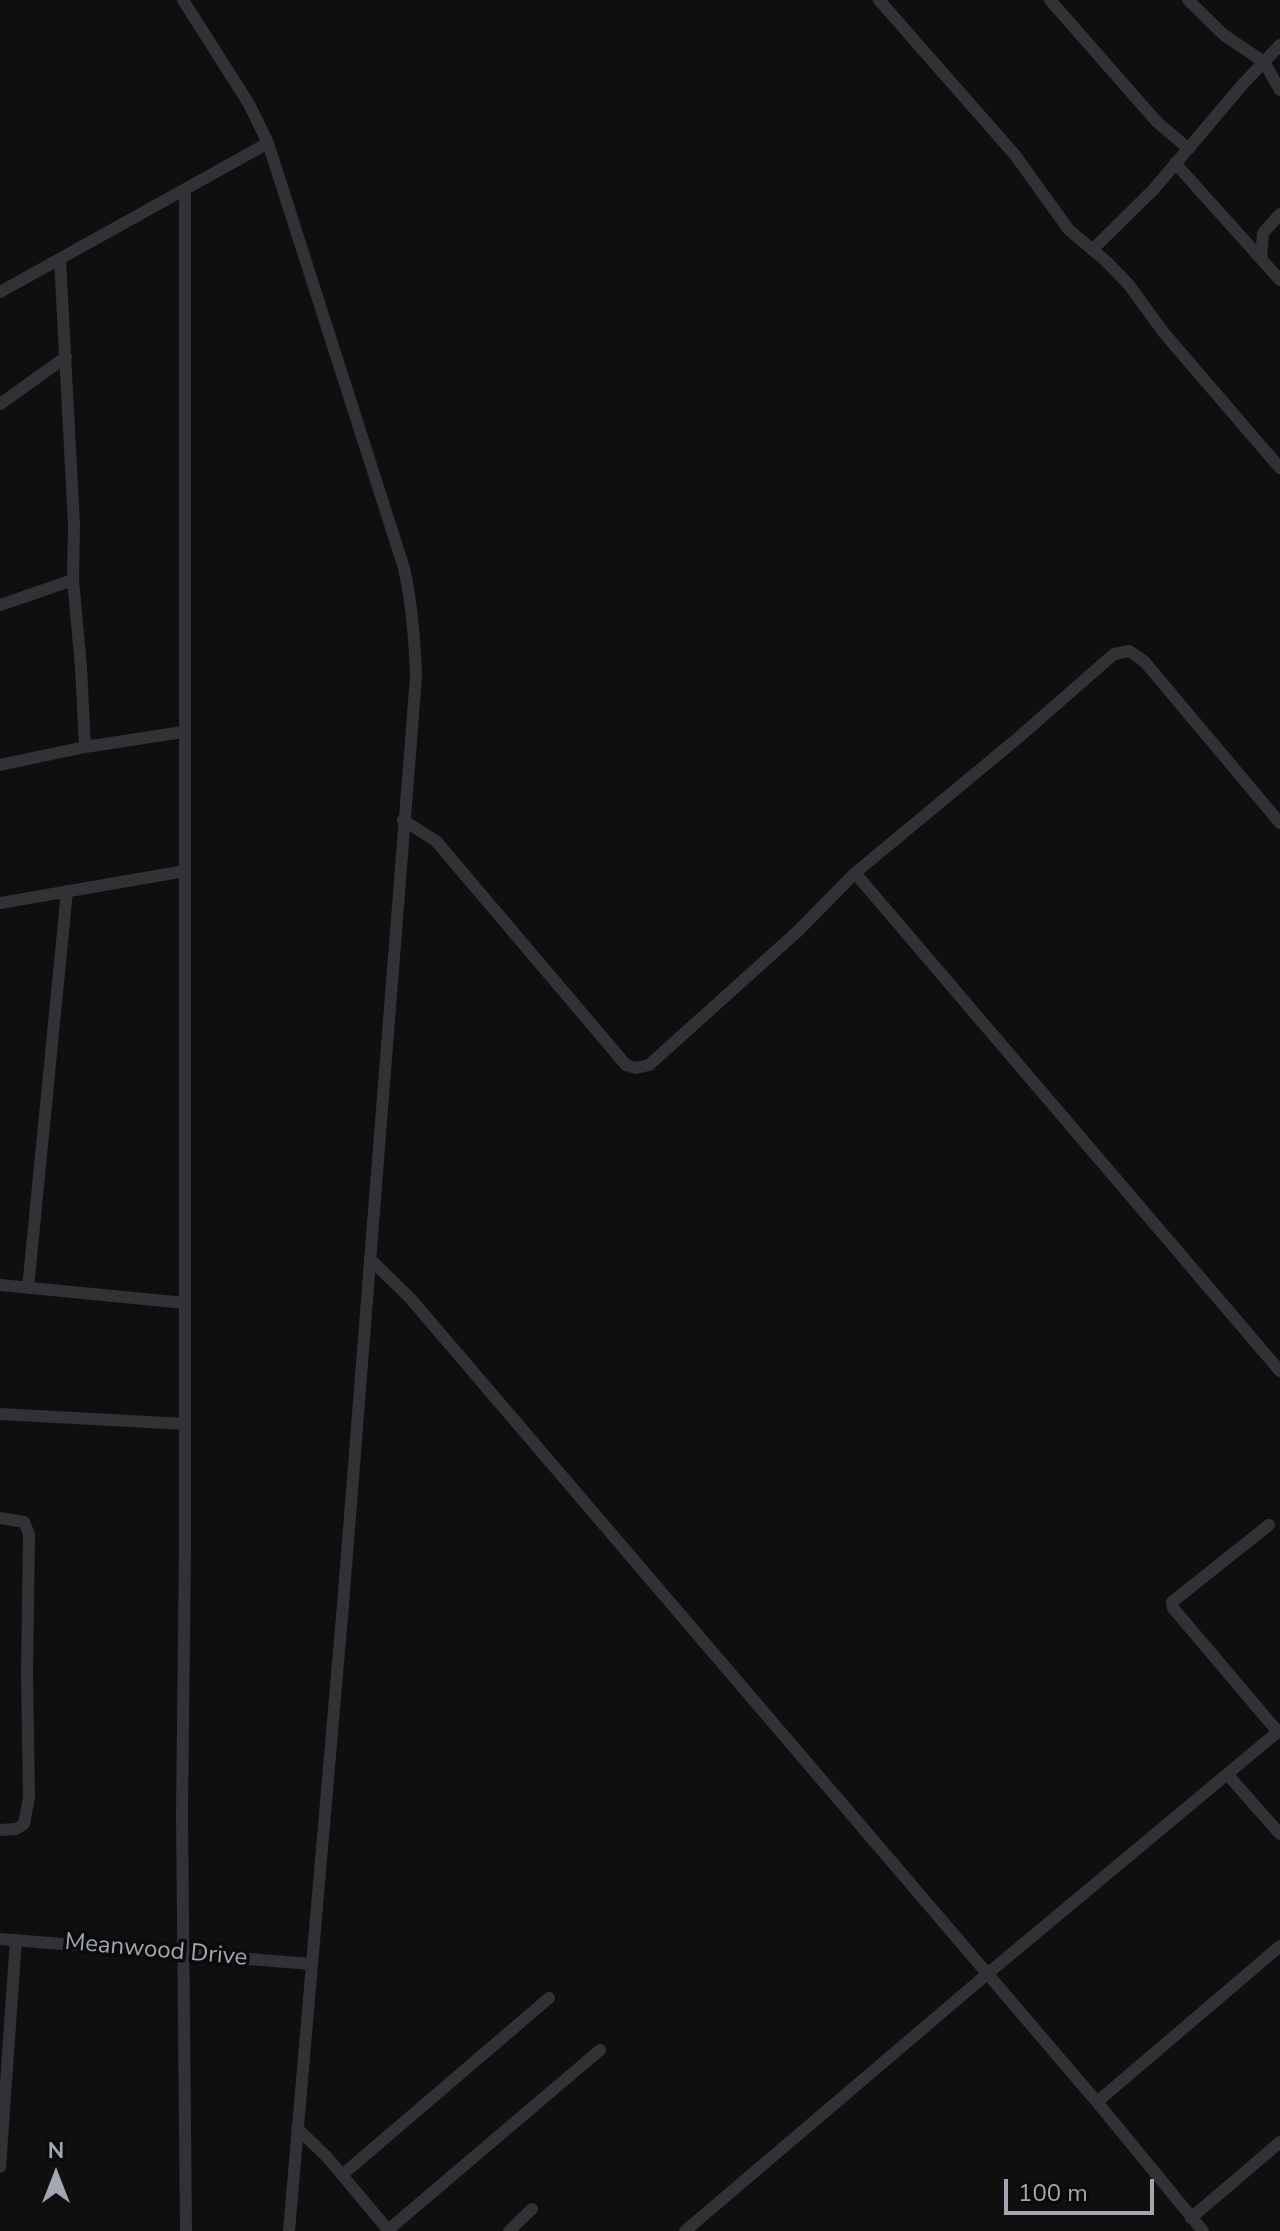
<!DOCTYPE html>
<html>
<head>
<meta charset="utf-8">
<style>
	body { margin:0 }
	#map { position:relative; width:1280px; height:2231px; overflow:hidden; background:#0f0f10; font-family:"Nunito Sans",sans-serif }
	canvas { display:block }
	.north { position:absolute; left:16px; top:2135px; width:80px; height:80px; -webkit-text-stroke:6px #0a0a0b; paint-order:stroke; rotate:0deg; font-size:22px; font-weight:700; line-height:32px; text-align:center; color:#a1a7b0 }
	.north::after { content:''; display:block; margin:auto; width:28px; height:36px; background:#a1a7b0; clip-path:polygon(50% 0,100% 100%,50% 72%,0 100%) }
	.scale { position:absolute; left:1004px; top:2179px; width:150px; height:36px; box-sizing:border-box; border:4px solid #a1a7b0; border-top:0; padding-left:10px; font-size:24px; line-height:28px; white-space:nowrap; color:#a1a7b0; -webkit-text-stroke:6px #0a0a0b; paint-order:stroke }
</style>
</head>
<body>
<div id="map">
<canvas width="1280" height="2231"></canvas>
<div class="north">N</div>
<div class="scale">100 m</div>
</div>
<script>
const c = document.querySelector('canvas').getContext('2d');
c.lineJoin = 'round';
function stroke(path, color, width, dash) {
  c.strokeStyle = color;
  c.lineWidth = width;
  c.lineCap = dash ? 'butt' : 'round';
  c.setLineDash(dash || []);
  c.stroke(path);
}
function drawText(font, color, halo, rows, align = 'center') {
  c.font = font + ' "Nunito Sans",sans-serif';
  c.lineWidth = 7;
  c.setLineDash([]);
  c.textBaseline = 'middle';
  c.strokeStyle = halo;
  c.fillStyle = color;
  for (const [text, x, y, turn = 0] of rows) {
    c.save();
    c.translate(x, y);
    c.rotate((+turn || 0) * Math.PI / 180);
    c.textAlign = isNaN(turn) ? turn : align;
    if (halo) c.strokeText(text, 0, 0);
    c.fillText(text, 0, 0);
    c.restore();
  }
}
const street = new Path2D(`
	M183,0L249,104L268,143L404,568C412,605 415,640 416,677L343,1605L289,2231
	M879,0L1015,155L1069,230L1107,262L1129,285L1164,333L1280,468
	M1050,0L1157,122L1189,149
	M1188,0L1224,35L1264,62L1280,90
	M1175,163L1280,280
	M185,191V1545L182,1814L186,2231
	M1092,250L1154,189L1243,84L1280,45
	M60,259L74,524L73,580L81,667L85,747
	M1261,259L1263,233L1280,214
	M0,292L268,143
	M0,404L66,357
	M0,605L73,580
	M0,765L85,747L183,732
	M403,820L436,841L626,1065L636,1068L649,1065L798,931L855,873L1018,738L1114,654L1129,651L1144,661L1280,823
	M855,873L1280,1371
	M0,903L185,871
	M370,1259L410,1298L1097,2102L1203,2231
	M0,1285L185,1303
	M28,1288L67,891
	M0,1414L185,1424
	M0,1518L24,1522L29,1534L27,1673L29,1797L24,1824L16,1829L0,1830
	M1269,1525L1172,1602L1173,1608L1278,1732
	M1228,1775L1280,1834
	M0,1939L311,1964
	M1097,2102L1280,1946
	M297,2128L327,2157L389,2231
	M0,2167L16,1940
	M342,2175L549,1998
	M1191,2218L1280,2142
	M388,2230L600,2050
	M509,2231L532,2209
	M685,2231L986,1975L1280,1730`);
const streetNames = [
	["Meanwood Drive",156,1951,5]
];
stroke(street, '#313235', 12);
drawText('24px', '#a1a7b0', '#0a0a0b', streetNames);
</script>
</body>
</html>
